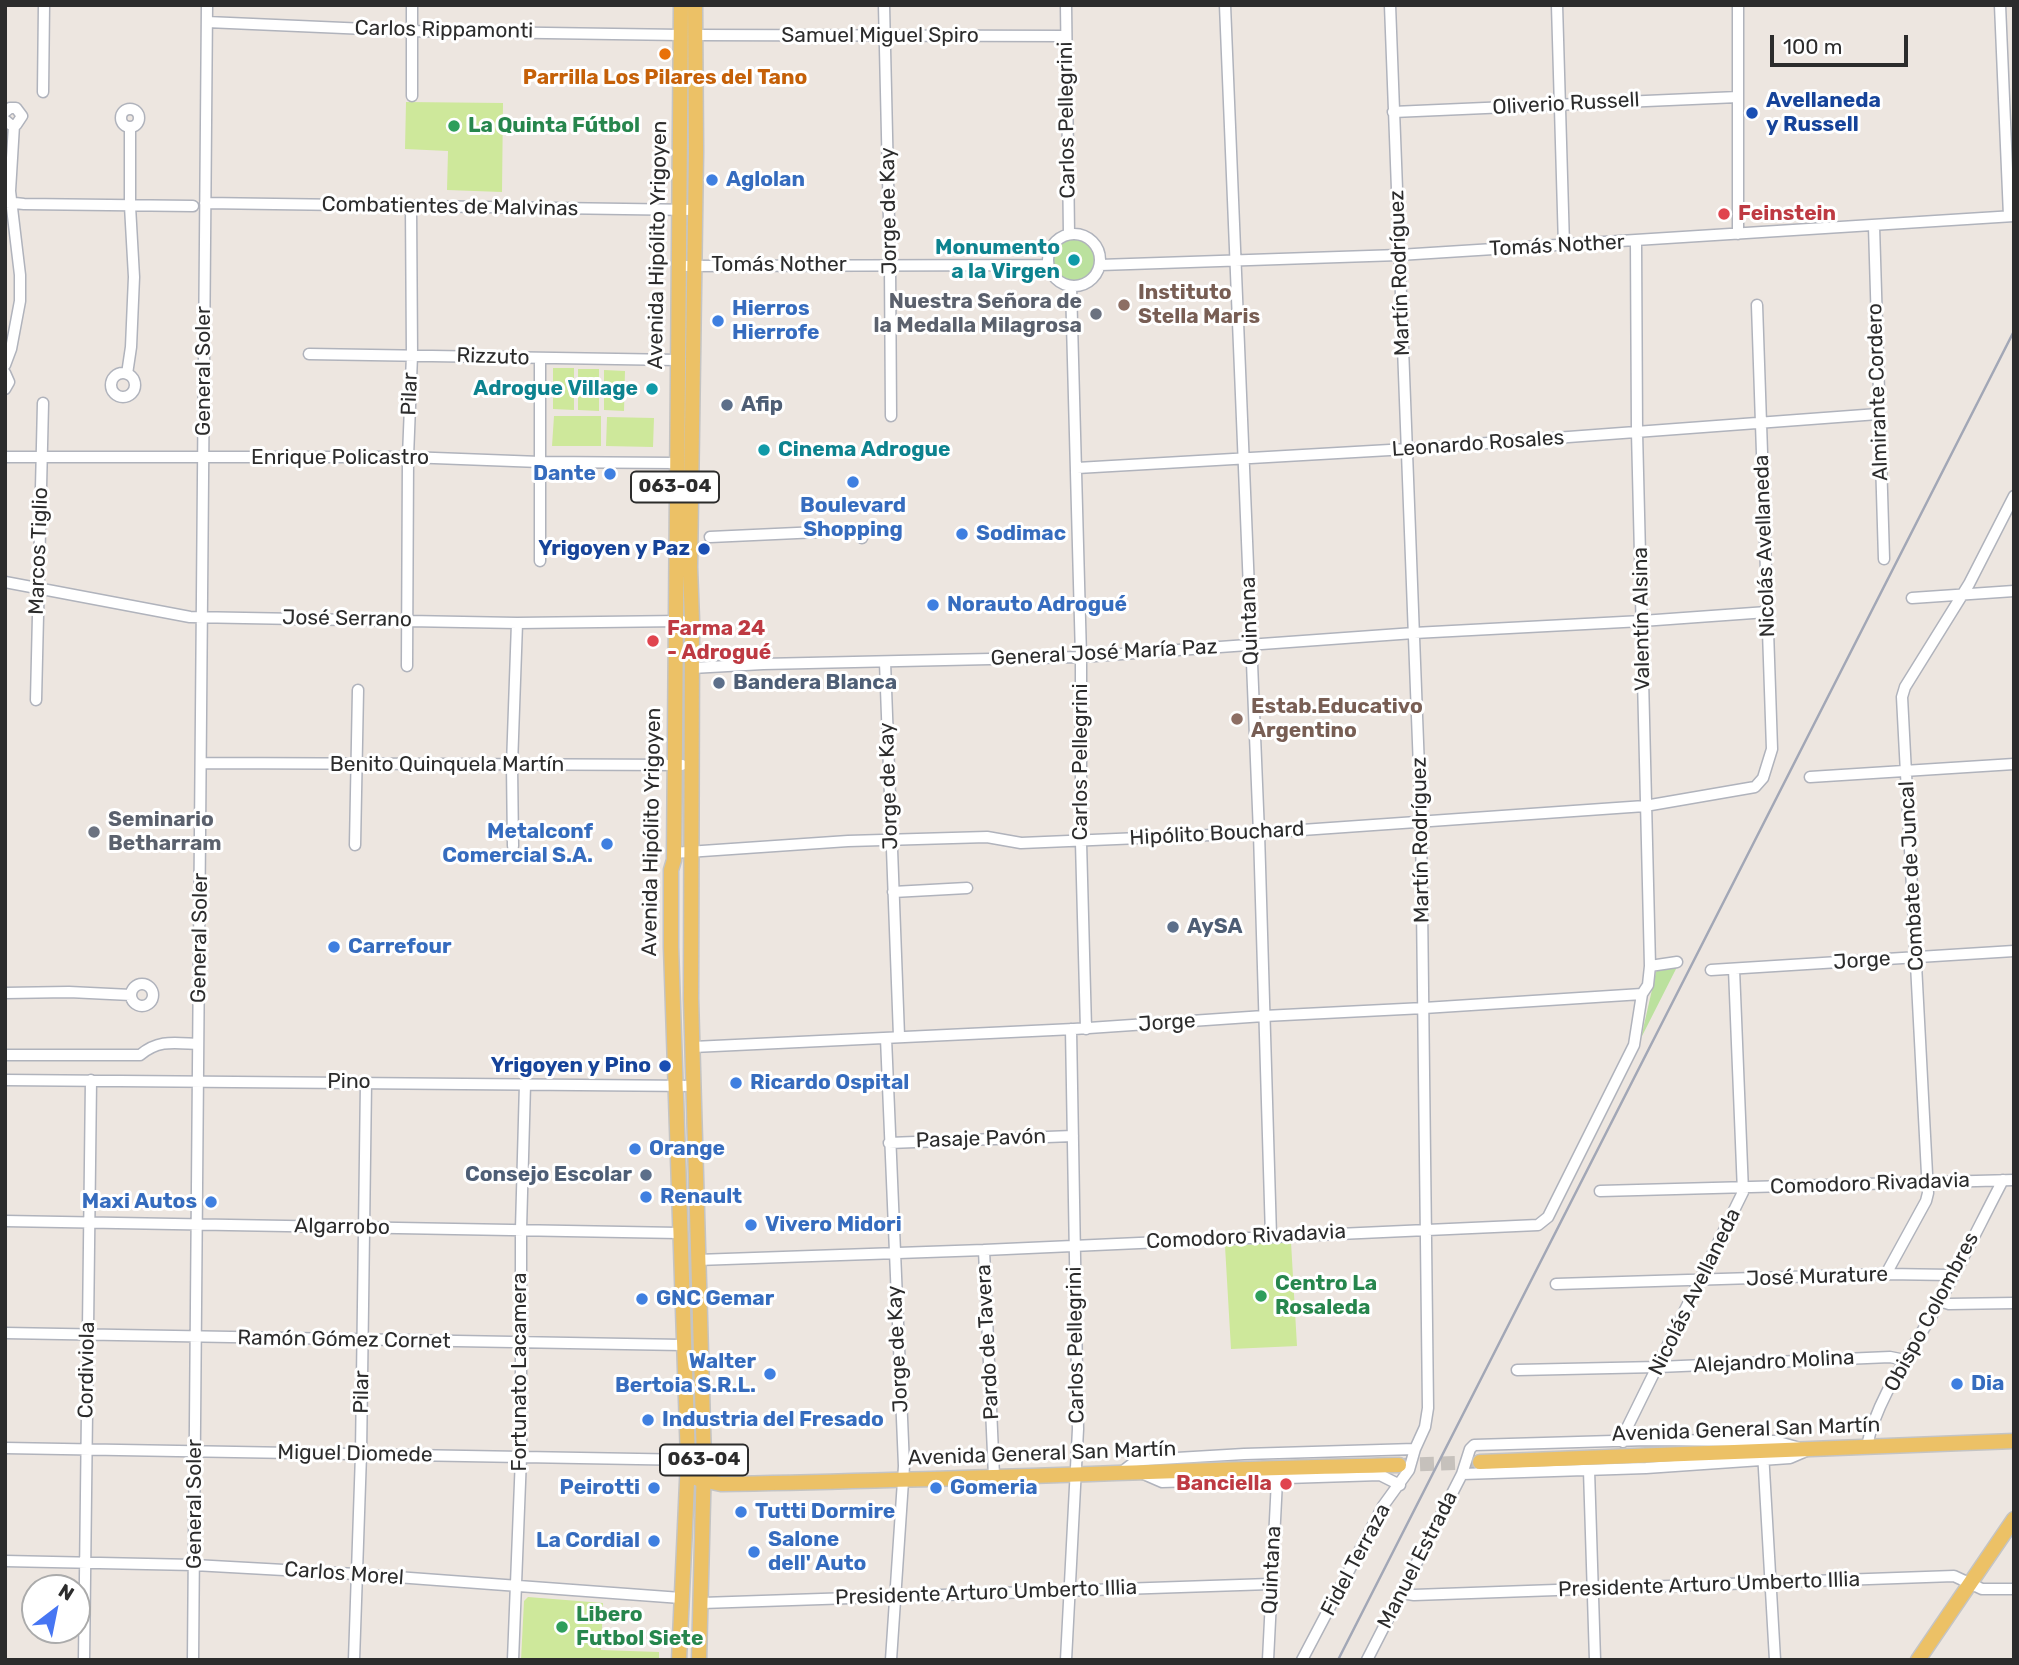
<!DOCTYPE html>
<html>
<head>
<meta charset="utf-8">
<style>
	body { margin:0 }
	#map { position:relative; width:2019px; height:1665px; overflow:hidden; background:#ede6e0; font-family:Rubik,sans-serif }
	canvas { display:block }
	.frame { position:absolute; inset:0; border:7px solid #2c2c2c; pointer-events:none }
	.north { position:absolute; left:21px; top:1574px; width:70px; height:70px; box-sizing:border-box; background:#fff; border:2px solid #ababab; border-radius:50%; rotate:32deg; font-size:19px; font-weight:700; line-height:28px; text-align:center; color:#2c2c2c }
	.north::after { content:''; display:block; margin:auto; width:24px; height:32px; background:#4776f3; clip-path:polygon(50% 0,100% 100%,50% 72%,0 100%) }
	.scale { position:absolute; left:1770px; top:35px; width:138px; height:32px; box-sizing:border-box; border:4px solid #2c2c2c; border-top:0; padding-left:9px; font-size:21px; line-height:24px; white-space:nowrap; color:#2c2c2c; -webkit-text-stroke:5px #fff; paint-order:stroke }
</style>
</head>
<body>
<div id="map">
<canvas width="2019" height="1665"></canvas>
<div class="frame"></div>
<div class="north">N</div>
<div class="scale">100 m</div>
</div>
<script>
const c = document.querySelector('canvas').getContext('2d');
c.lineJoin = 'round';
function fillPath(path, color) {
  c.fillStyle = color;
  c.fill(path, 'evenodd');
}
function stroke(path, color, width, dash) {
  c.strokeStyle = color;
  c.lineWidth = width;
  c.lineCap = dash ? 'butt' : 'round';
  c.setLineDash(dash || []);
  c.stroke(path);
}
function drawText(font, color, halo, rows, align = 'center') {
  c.font = font + ' Rubik,sans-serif';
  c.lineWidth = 6;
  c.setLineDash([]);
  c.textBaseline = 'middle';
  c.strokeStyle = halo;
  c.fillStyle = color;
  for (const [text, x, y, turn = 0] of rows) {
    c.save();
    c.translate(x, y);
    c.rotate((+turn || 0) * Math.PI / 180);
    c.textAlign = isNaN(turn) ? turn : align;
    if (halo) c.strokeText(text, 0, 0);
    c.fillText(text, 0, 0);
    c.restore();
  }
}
const green = new Path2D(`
	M1053 259a22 22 0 1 1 44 0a22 22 0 1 1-44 0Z
	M1677,967L1641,1038L1656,972L1660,968Z`);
const pitch = new Path2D(`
	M406,102L503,103L502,192L447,190L448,151L405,149Z
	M553,368H574V410L553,409Z
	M578,369H599V411L578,410Z
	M604,370L625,371L624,411L604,410Z
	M554,416H601V446H552Z
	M607,417L654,418L653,447L606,446Z
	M1291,1242L1297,1346L1231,1349L1225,1246Z
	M528,1597L603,1603L601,1650L659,1652V1660H521L524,1601Z`);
const majorTunnel = new Path2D(`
	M1399,1465L1480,1462`);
const minor = new Path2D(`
	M884,5L890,265L891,416
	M1066,5L1069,234
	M1225,5L1259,833L1271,1236
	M1557,5L1564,246
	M1738,5V234
	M2000,5L2009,216
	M207,22L412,31L681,35
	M696,35L1065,36
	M43,92L44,5
	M412,96V5
	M121 118a9 9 0 1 1 18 0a9 9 0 1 1-18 0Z
	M5,112L10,108H16L22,116L16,125H11L5,120
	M1393,112L1738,97
	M5,202L24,204L193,206
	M205,203L694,210
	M1874,226L1884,559
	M1048 260a26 26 0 1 1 52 0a26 26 0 1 1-52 0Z
	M1636,242L1637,432L1650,966L1648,985L1642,994
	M1100,265L1399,255L2014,216
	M678,266L1048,265
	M1071,286L1081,657V842L1086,1029
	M309,354L678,360
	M540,358V561
	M5,365L11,349L20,301V275L10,191L14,125
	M5,373L9,382L5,389
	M111 385a12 12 0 1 1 24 0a12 12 0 1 1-24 0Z
	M127,374L131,347L134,277L130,206V127
	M5,457H408L540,462L675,463
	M1077,468L1407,449L1878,414
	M710,537L862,530V538
	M5,582L190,617L517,623L682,621
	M1912,598L2014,591
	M885,662L899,1036
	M407,666L408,457L412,355L411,206
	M692,668L763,664L1081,657L1414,633L1642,621L1767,612
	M36,700L43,403
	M202,763L682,765
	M1810,777L2014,764
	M355,845L358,690
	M513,846L512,765L517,623
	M673,853L848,841L987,837L1021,843L1259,833L1645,806L1755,787L1763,778L1772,749L1757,305
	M893,892L967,888
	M1650,966L1677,962
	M1711,970L2014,951
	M131 995a11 11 0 1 1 22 0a11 11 0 1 1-22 0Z
	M5,993L69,992L131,995
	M886,1038L904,1466L891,1660
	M693,1047L1074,1029L1264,1016L1424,1008L1642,994
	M5,1055H140C159,1039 175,1043 198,1044
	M5,1080L694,1086
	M889,1143L1073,1136
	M1600,1191L2014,1180
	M5,1221L679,1233
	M984,1250L994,1476
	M697,1260L984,1250L1538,1225L1548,1217L1634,1045L1642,994
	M1886,1274L1926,1201L1928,1193L1902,697L1905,687L1969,584L2014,496
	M1556,1284L1886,1274L1952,1275
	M1940,1301L1949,1304L2014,1303
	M5,1333L682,1345
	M1517,1370L1658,1367L1890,1357L1905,1360
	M1623,1442L1624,1434L1743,1192L1734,969
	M1867,1446C1876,1399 1913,1349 1936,1308C1960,1266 1981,1222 2003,1180
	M5,1448L695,1460
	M1763,1452L1775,1660
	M1589,1470L1595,1660
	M1123,1471L1136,1461L1143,1460L1244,1454L1415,1449
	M1139,1472L1162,1482L1380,1475L1400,1485
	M1462,1474L1646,1468L1790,1458L1804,1452
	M5,1561L194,1565L356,1574L681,1598
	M1401,1593L1414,1595L1954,1576L1982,1589H2014
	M702,1603L1270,1584
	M84,1660L91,1080
	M193,1660L207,5
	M354,1660L361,1454L366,1082
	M513,1660L521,1457V1229L525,1084
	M1066,1660L1078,1429L1071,1029
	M1268,1660L1277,1480
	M1302,1660L1383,1506L1409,1470L1415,1449L1425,1427L1428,1408L1421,821L1390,5
	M1367,1660L1462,1474L1470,1449L1474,1445L1648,1440L1775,1441L1800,1448`);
const major = new Path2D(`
	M695,5L696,152L690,567L692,621L691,998L704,1461L699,1660
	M1480,1462L2014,1441
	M698,1479L721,1484C947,1480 1173,1470 1399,1465
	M679,1660L688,1460L671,947V870L674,860L681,5
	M1918,1660L2014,1519`);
const rail = new Path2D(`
	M1338,1660L2014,331`);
const markers = [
	[665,54,7,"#e8710a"],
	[1752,113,7,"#1a4fb4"],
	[454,126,7,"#2e9e5b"],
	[712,180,7,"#3f7fe0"],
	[1724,214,7,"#e0444e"],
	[1074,260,7,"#0f9aa8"],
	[1124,305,7,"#8d6e63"],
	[1096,314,7,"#6b7280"],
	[718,321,7,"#3f7fe0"],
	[652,389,7,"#0f9aa8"],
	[727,405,7,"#5c6f8a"],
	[764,450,7,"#0f9aa8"],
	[610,474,7,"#3f7fe0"],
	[853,482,7,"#3f7fe0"],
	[962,534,7,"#3f7fe0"],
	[704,549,7,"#1a4fb4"],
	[933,605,7,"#3f7fe0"],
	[653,641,7,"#e0444e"],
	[719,683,7,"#5c6f8a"],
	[1237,719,7,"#8d6e63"],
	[94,832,7,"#6b7280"],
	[607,844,7,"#3f7fe0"],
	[1173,927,7,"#5c6f8a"],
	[334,947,7,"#3f7fe0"],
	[665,1066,7,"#1a4fb4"],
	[736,1083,7,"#3f7fe0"],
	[635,1149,7,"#3f7fe0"],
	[646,1175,7,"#5c6f8a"],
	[646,1197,7,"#3f7fe0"],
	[211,1202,7,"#3f7fe0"],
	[751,1225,7,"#3f7fe0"],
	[1261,1296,7,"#2e9e5b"],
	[642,1299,7,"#3f7fe0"],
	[770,1374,7,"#3f7fe0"],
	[1957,1384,7,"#3f7fe0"],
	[648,1420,7,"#3f7fe0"],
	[1286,1484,7,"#e0444e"],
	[654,1488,7,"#3f7fe0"],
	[936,1488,7,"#3f7fe0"],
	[741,1512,7,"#3f7fe0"],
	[654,1541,7,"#3f7fe0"],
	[754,1552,7,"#3f7fe0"],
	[562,1627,7,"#2e9e5b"]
];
const shields = [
	[675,487,88],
	[704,1460,88]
];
const shieldNames = [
	["063-04",675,487],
	["063-04",704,1460]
];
const streetNames = [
	["Carlos Rippamonti",444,30,1],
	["Samuel Miguel Spiro",880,36],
	["Oliverio Russell",1566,104,-3],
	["Carlos Pellegrini",1067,120,-91],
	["Combatientes de Malvinas",450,207,1],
	["Jorge de Kay",889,211,-91],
	["Avenida Hipólito Yrigoyen",658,245,-89],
	["Tomás Nother",1557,246,-3],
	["Tomás Nother",779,265],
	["Martín Rodríguez",1400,273,-92],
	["Rizzuto",493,357,2],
	["General Soler",204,371,-90],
	["Almirante Cordero",1878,392,-92],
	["Pilar",410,394,-88],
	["Leonardo Rosales",1478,444,-4],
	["Enrique Policastro",340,458],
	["Nicolás Avellaneda",1765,546,-92],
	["Marcos Tiglio",39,551,-88],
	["José Serrano",347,619,1],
	["Valentín Alsina",1642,619,-91],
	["Quintana",1250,621,-92],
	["General José María Paz",1104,653,-3],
	["Carlos Pellegrini",1081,762,-90],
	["Benito Quinquela Martín",447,765],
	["Jorge de Kay",889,786,-92],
	["Avenida Hipólito Yrigoyen",652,832,-89],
	["Hipólito Bouchard",1217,834,-3],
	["Martín Rodríguez",1421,840,-91],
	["Combate de Juncal",1912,876,-93],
	["General Soler",200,938,-89],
	["Jorge",1862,961,-4],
	["Jorge",1167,1023,-4],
	["Pino",349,1082],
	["Pasaje Pavón",981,1139,-2],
	["Comodoro Rivadavia",1870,1184,-2],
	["Algarrobo",342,1227,1],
	["Comodoro Rivadavia",1246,1237,-3],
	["José Murature",1817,1277,-2],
	["Nicolás Avellaneda",1695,1292,-64],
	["Obispo Colombres",1932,1312,-62],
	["Ramón Gómez Cornet",344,1340,1],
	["Pardo de Tavera",988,1342,-93],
	["Carlos Pellegrini",1076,1345,-91],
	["Jorge de Kay",898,1349,-93],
	["Alejandro Molina",1774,1362,-3],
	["Cordiviola",87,1370,-89],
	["Fortunato Lacamera",520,1372,-90],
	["Pilar",362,1392,-89],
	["Avenida General San Martín",1746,1430,-2],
	["Miguel Diomede",355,1454,1],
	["Avenida General San Martín",1042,1454,-2],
	["General Soler",195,1504,-90],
	["Fidel Terraza",1356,1560,-62],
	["Manuel Estrada",1418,1560,-63],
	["Quintana",1272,1570,-87],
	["Carlos Morel",344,1574,4],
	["Presidente Arturo Umberto Illia",1709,1585,-2],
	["Presidente Arturo Umberto Illia",986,1593,-2]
];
const foodNames = [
	["Parrilla Los Pilares del Tano",665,78]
];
const transitNames = [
	["Avellaneda",1766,101,"left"],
	["y Russell",1766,125,"left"],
	["Yrigoyen y Paz",690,549],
	["Yrigoyen y Pino",651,1066]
];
const leisureNames = [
	["La Quinta Fútbol",468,126],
	["Centro La",1275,1284],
	["Rosaleda",1275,1308],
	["Libero",576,1615],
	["Futbol Siete",576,1639]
];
const shopNames = [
	["Aglolan",726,180],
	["Hierros",732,309],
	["Hierrofe",732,333],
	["Dante",596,474,"right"],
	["Boulevard",853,506,"center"],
	["Shopping",853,530,"center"],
	["Sodimac",976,534],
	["Norauto Adrogué",947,605],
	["Metalconf",593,832,"right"],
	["Comercial S.A.",593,856,"right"],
	["Carrefour",348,947],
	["Ricardo Ospital",750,1083],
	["Orange",649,1149],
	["Renault",660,1197],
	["Maxi Autos",197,1202,"right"],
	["Vivero Midori",765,1225],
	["GNC Gemar",656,1299],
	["Walter",756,1362,"right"],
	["Bertoia S.R.L.",756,1386,"right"],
	["Dia",1971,1384],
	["Industria del Fresado",662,1420],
	["Peirotti",640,1488,"right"],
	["Gomeria",950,1488],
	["Tutti Dormire",755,1512],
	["Salone",768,1540],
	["dell' Auto",768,1564],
	["La Cordial",640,1541,"right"]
];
const healthNames = [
	["Feinstein",1738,214],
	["Farma 24",667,629],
	["- Adrogué",667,653],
	["Banciella",1272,1484,"right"]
];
const cultureNames = [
	["Monumento",1060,248],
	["a la Virgen",1060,272],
	["Adrogue Village",638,389],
	["Cinema Adrogue",778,450,"left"]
];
const educationNames = [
	["Instituto",1138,293],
	["Stella Maris",1138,317],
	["Estab.Educativo",1251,707],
	["Argentino",1251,731]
];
const worshipNames = [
	["Nuestra Señora de",1082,302],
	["la Medalla Milagrosa",1082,326],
	["Seminario",108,820,"left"],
	["Betharram",108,844,"left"]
];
const serviceNames = [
	["Afip",741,405],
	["Bandera Blanca",733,683],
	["AySA",1187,927],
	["Consejo Escolar",632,1175,"right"]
];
fillPath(green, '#bbe19e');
fillPath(pitch, '#cee89b');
stroke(majorTunnel, '#c6c1bc', 14, [14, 7]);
stroke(minor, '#b0b3bc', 13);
stroke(major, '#c4c4c4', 17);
stroke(minor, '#fff', 10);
stroke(major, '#ecc166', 14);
stroke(rail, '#a2a7b6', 2.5);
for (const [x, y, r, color] of markers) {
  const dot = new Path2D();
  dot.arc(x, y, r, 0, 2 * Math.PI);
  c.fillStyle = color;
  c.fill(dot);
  stroke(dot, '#fff', 2.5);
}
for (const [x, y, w] of shields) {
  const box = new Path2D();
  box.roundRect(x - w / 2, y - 15.5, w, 31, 5);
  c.fillStyle = '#fff';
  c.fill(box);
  stroke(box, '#2c2c2c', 2);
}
drawText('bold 19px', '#2c2c2c', null, shieldNames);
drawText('21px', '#2c2c2c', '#fff', streetNames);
drawText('bold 21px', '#c56008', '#fff', foodNames);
drawText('bold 21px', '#164399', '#fff', transitNames, 'right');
drawText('bold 21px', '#27864d', '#fff', leisureNames, 'left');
drawText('bold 21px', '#366cbe', '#fff', shopNames, 'left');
drawText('bold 21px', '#be3a42', '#fff', healthNames, 'left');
drawText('bold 21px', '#0d838f', '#fff', cultureNames, 'right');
drawText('bold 21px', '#785e54', '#fff', educationNames, 'left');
drawText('bold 21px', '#5b616d', '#fff', worshipNames, 'right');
drawText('bold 21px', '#4e5e75', '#fff', serviceNames, 'left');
</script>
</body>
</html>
